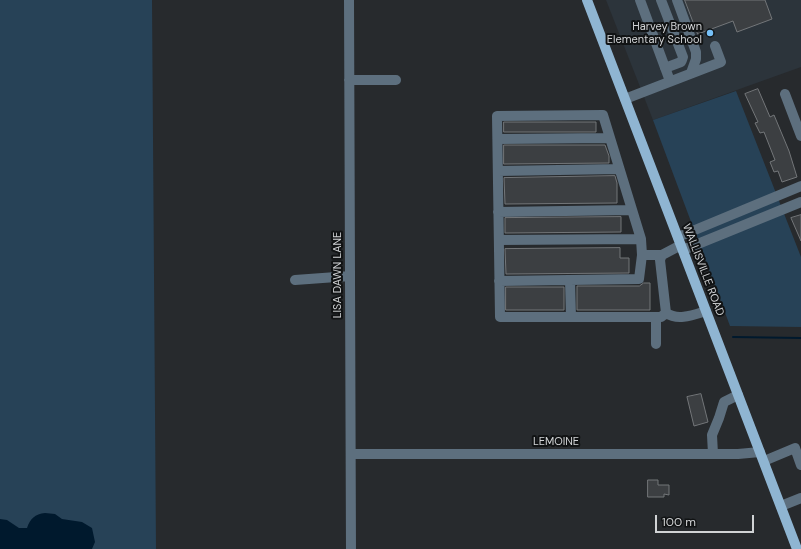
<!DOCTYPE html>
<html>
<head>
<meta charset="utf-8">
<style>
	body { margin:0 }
	#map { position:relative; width:801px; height:549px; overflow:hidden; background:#272a2d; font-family:"DM Sans",sans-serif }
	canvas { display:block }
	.scale { position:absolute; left:655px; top:515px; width:99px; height:18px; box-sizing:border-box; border:2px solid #d1d3d5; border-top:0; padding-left:5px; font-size:12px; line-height:14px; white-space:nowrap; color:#d1d3d5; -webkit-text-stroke:3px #111314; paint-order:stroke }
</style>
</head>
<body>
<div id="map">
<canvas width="801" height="549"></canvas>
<div class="scale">100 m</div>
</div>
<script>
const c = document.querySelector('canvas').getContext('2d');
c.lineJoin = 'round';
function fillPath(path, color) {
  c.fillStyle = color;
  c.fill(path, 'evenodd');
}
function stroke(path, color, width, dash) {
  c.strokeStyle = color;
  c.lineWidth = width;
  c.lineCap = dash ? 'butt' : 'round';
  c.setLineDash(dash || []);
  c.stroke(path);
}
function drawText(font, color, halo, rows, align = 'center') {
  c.font = font + ' "DM Sans",sans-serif';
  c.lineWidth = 4;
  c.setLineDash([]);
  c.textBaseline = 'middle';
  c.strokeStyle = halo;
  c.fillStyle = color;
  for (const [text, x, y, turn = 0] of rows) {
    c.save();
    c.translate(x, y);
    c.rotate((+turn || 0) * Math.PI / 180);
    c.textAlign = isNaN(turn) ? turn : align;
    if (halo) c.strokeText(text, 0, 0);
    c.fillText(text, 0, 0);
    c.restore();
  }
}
const built = new Path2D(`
	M606,0H801V67L653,120Z`);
const green = new Path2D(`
	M0,0H152L156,549H0Z
	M736,91L801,257V327L730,326L653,120Z`);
const water = new Path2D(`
	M45,513L55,514L62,519L82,522L92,528L95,542L92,549H0V519L7,520L19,528H27C30,519 35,514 45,513Z`);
const stream = new Path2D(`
	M733,337L801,338`);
const building = new Path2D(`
	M685,0H765L772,19L737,32L733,21L698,34Z
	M758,89L770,117L774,115L789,151L797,177L782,182L778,171L774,172L770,162L775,160L764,132L760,133L755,123L758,122L745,94Z
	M504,122H596V132H504Z
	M504,145H605L609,156V163L504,164Z
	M615,176L617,183V203L505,204L504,178Z
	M801,215V241L791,218Z
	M621,217V232L505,233V218Z
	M620,248V258H629V273L506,274L505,249Z
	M644,283H650V310H577V286H639Z
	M506,287H564V310H506Z
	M701,394L708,422L694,426L687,397Z
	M648,480H658V485H669V495L664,494V497H648Z`);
const minor = new Path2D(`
	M349,0L351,549
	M640,0L670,81
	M661,0L683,57L682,60L681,62L665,68
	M677,0L696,52V59L691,73
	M349,80H396
	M785,94L801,136
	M625,99L721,62L715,46
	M498,139L610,138
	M498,171L619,169
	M498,212L632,210
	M678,237L801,186
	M499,240L641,239
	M681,245L662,255L660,260L666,313C678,321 693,315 706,311
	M683,250L801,202
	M662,255H642L641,239L603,115L497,116L500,317H661L666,313
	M295,280L350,276
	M570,280L571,317
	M499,281L639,279L642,255
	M656,317V344
	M351,454H738L760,452
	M713,454L712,435L719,418L724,402L738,395
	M764,461L795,448L801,465
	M781,506L801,498`);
const major = new Path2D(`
	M587,0L797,549`);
const markers = [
	[710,33,4,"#76c0f7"]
];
const poiNames = [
	["Harvey Brown",702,27],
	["Elementary School",702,40]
];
const streetNames = [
	["WALLISVILLE ROAD",703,270,69],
	["LISA DAWN LANE",338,275,-90],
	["LEMOINE",556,442]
];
fillPath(built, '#2c343b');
fillPath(green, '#274257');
fillPath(water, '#00192d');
stroke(stream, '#00192d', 2);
fillPath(building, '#3c3f42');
stroke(building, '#737679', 1);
stroke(minor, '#5d6f7e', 10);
stroke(major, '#8fb5d2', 10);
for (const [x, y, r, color] of markers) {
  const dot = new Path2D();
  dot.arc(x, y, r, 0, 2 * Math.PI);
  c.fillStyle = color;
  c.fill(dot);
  stroke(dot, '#111314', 1.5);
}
drawText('11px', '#d1d3d5', '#111314', poiNames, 'right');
drawText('11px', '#d1d3d5', '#111314', streetNames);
</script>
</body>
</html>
